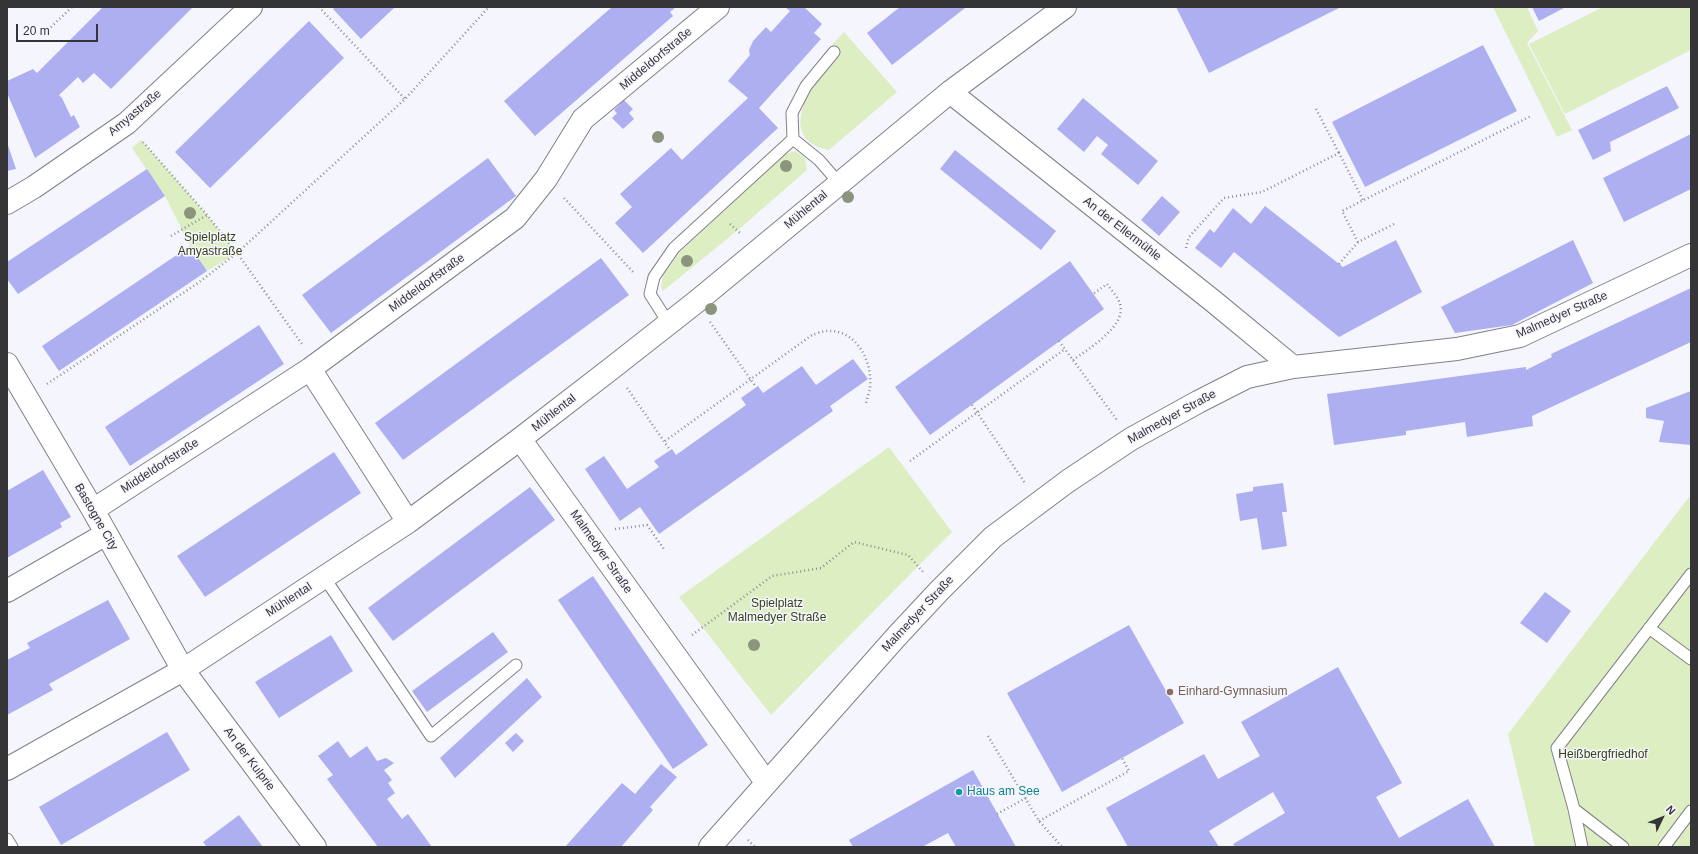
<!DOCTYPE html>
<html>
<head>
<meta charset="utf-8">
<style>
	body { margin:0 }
	#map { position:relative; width:1698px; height:854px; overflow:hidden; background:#f5f5fd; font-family:Arial,sans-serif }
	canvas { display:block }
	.frame { position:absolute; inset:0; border:8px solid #353538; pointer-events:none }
	.north { position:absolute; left:1642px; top:798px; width:40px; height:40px; -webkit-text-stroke:3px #f5f5fd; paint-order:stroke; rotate:47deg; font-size:11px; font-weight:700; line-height:16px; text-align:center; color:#353538 }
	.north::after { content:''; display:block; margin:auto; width:14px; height:18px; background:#353538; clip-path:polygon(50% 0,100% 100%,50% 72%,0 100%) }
	.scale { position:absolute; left:16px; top:24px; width:82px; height:18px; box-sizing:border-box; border:2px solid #353538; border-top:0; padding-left:5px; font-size:12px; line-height:14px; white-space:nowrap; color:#353538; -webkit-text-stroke:3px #f5f5fd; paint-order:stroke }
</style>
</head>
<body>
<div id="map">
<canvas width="1698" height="854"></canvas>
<div class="frame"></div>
<div class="north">N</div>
<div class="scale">20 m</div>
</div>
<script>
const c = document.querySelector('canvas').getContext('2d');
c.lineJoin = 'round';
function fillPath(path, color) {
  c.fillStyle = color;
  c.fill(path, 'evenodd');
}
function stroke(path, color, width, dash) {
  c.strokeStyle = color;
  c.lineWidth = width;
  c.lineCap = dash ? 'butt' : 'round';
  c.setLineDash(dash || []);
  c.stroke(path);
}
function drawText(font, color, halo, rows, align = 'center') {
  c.font = font + ' Arial,sans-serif';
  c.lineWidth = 3;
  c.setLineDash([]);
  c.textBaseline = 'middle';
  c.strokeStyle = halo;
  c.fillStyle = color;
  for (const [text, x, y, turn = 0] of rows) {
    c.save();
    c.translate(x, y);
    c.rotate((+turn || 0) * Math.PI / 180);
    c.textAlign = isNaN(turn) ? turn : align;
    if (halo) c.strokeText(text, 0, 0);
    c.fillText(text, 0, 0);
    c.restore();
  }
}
const green = new Path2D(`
	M1493,7H1527L1538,31L1527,43L1572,130L1557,137Z
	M1603,7H1691V50L1565,114L1529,44Z
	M844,32L897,92L829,150C793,144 796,115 811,89C815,83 820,78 824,72C827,65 830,59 834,52L829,48Z
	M141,140L207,215L237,253L207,271L190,246L165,196L132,148Z
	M795,151L805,158L807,170L738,230L663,291L661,286L663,276L680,252L784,155Z
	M889,447L952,532L771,715L679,597Z
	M1689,497H1691V847H1535L1508,734Z`);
const building = new Path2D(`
	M103,7H193L111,89L94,73L83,83L78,77L59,95L62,98L71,117L74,115L80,127L35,158L7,93V81L33,69L37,73Z
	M335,7H395L361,39L333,9Z
	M612,7H676L670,12L673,16L535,136L504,101Z
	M785,7H804L822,24L814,33L821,39L759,108L778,128L643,253L615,223L632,207L620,194L671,148L682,160L748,98L728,81L750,55L749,50L753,41L766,27L771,32L790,11Z
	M900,7H964L965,8L892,65L867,33Z
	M1176,7H1341L1209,73Z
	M1532,7H1566L1539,21Z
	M309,21L344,58L210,188L175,152Z
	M1483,45L1517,111L1365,187L1332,122Z
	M1667,86L1679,108L1610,142L1611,151L1593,160L1578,130Z
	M1083,98L1158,161L1138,185L1101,154L1108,145L1097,136L1084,152L1057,129Z
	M624,100L633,109L629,113L634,119L623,129L612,118L617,113L614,110Z
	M1691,134V189L1624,222L1603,178Z
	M7,142L16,169L7,171Z
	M955,150L1056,231L1041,250L940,169Z
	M488,158L516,196L331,333L302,295Z
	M147,169L165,196L18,294L7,279V262Z
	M1162,196L1180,212L1159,236L1141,220Z
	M1265,206L1343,267L1396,240L1422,292L1339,337L1234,252L1221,268L1195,248L1210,229L1214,233L1233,208L1251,224Z
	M1573,240L1593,283L1512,325L1455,333L1441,307Z
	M190,246L207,271L59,371L42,346Z
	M601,258L629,295L403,460L375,423Z
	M1070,261L1104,309L930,435L895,387Z
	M1691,288V342L1532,416L1533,426L1467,437L1465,422L1406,431V435L1334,445L1327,394L1526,367V370L1552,357L1551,354Z
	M259,325L284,364L130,466L105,427Z
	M853,359L868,379L830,406L833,411L659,534L640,507L620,521L585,469L604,456L627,489L659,467L654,461L672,449L676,455L746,405L741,398L758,386L763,393L802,366L816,385Z
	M1691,391V445L1659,442L1664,421L1646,418V408Z
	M334,452L361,493L205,597L177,556Z
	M43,470L71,517L60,523L62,527L7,558V491Z
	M1283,483L1287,512H1282L1287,546L1262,550L1257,518L1240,521L1236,494L1253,491V487Z
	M530,487L555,520L393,641L368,608Z
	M593,576L708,745L673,769L558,600Z
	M1545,592L1571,611L1547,643L1520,623Z
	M108,600L130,639L49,684L53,690L7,715V660L30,648L27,643Z
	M1129,625L1184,723L1062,792L1007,693Z
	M493,632L508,652L427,712L412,691Z
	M331,635L353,671L279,718L255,682Z
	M1338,667L1402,783L1376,797L1399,838L1468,799L1495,847H1235L1233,844L1285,813L1273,792L1209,831L1219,847H1128L1106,808L1204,754L1218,779L1260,756L1241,722Z
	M527,678L542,697L455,778L440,758Z
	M167,732L190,770L61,845L39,807Z
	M516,733L524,741L513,752L505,743Z
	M338,741L350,758L367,746L377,761L386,758L394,763L384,770L392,780L388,783L395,793L387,799L402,819L408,814L432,847H378L327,779L333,775L318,756Z
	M661,764L677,777L650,807L653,810L621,847H565L622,783L635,794Z
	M973,770L1016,847H956L948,833L922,847H853L849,840Z
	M239,815L263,847H207L203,842Z`);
const path = new Path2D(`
	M319,7L405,99
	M48,30L72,7
	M1316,109L1339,153
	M143,142L207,215L237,253L302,344
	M564,198L634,273
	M730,224L740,233
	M1394,224L1358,242L1342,211L1531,116
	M171,236L207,215
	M1186,248L1189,237L1224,198L1262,192L1339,153L1363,200
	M1339,264L1358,242
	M710,322L756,387
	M1059,341L1117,420
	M1073,360C1088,349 1127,326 1120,304C1118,297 1111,290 1107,284L1093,294
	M47,384L198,283L237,253L405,99L489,7
	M627,388L670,450
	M972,405L1025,483
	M665,441L812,335C816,334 822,331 827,331C856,329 873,361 870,388C869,393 867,398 866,403
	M910,461L1065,349
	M615,529L647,525L664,549
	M692,635L772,576L821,568L854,542L908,555L923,572
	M988,736L1039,821L1062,847
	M997,814L1026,798
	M1039,821L1129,771L1122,758
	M748,840L755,847`);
const service = new Path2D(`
	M793,139L819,160L839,183
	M669,324L650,294L654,277L674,248L793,139L792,113L806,86L834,52
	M324,577L431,736L516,665
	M1649,628L1691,659
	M1574,809L1623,847
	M7,839L12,847
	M1582,847L1574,809L1557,748L1691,574
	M1664,847L1691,811`);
const minor = new Path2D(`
	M950,92L1213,301L1293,367
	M7,203L34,187L127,123L251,7
	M7,364L93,510L183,670L315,847
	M310,369L408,522
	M520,439L766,782
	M93,510L310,369L515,218L546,179L583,119L718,7
	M7,591L106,534
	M7,769L183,670L408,522L520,439L612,368L696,302L950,92L1065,7
	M710,847L897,636L939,591L993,537L1068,481L1131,439L1198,402L1247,377L1293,367L1457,349L1520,336L1691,255`);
const trees = [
	[658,137],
	[786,166],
	[848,197],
	[190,213],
	[687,261],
	[711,309],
	[754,645]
];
const markers = [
	[1170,692,4,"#8d6e63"],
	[959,792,4,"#0f9aa8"]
];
const streetNames = [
	["Middeldorfstraße",656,59,-40],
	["Amyastraße",135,113,-40],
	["Mühlental",806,210,-40],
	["An der Ellermühle",1122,229,38],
	["Middeldorfstraße",427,283,-36],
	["Malmedyer Straße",1562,315,-24],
	["Mühlental",554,413,-38],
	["Malmedyer Straße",1172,417,-29],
	["Middeldorfstraße",160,466,-33],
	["Bastogne City",96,517,60],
	["Malmedyer Straße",601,552,55],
	["Mühlental",289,600,-33],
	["Malmedyer Straße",918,614,-47],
	["An der Kulprie",249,759,53]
];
const parkNames = [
	["Spielplatz",210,238],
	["Amyastraße",210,252],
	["Spielplatz",777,604],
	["Malmedyer Straße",777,618],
	["Heißbergfriedhof",1603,755]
];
const educationNames = [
	["Einhard-Gymnasium",1178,692]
];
const cultureNames = [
	["Haus am See",967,792]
];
fillPath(green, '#ddeec2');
fillPath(building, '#adaff0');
stroke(service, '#818188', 13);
stroke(minor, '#818188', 24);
stroke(path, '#8e8e93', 2.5, [1, 3]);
stroke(service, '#fff', 11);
stroke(minor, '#fff', 22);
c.fillStyle = '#8b947d';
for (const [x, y] of trees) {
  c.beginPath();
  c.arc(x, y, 6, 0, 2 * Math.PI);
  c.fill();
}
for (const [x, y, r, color] of markers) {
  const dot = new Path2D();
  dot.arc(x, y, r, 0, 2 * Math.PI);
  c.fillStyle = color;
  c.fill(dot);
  stroke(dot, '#f5f5fd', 1.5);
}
drawText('12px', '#353538', '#f5f5fd', streetNames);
drawText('12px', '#354415', '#f5f5fd', parkNames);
drawText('12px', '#785e54', '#f5f5fd', educationNames, 'left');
drawText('12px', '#0d838f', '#f5f5fd', cultureNames, 'left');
</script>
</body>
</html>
